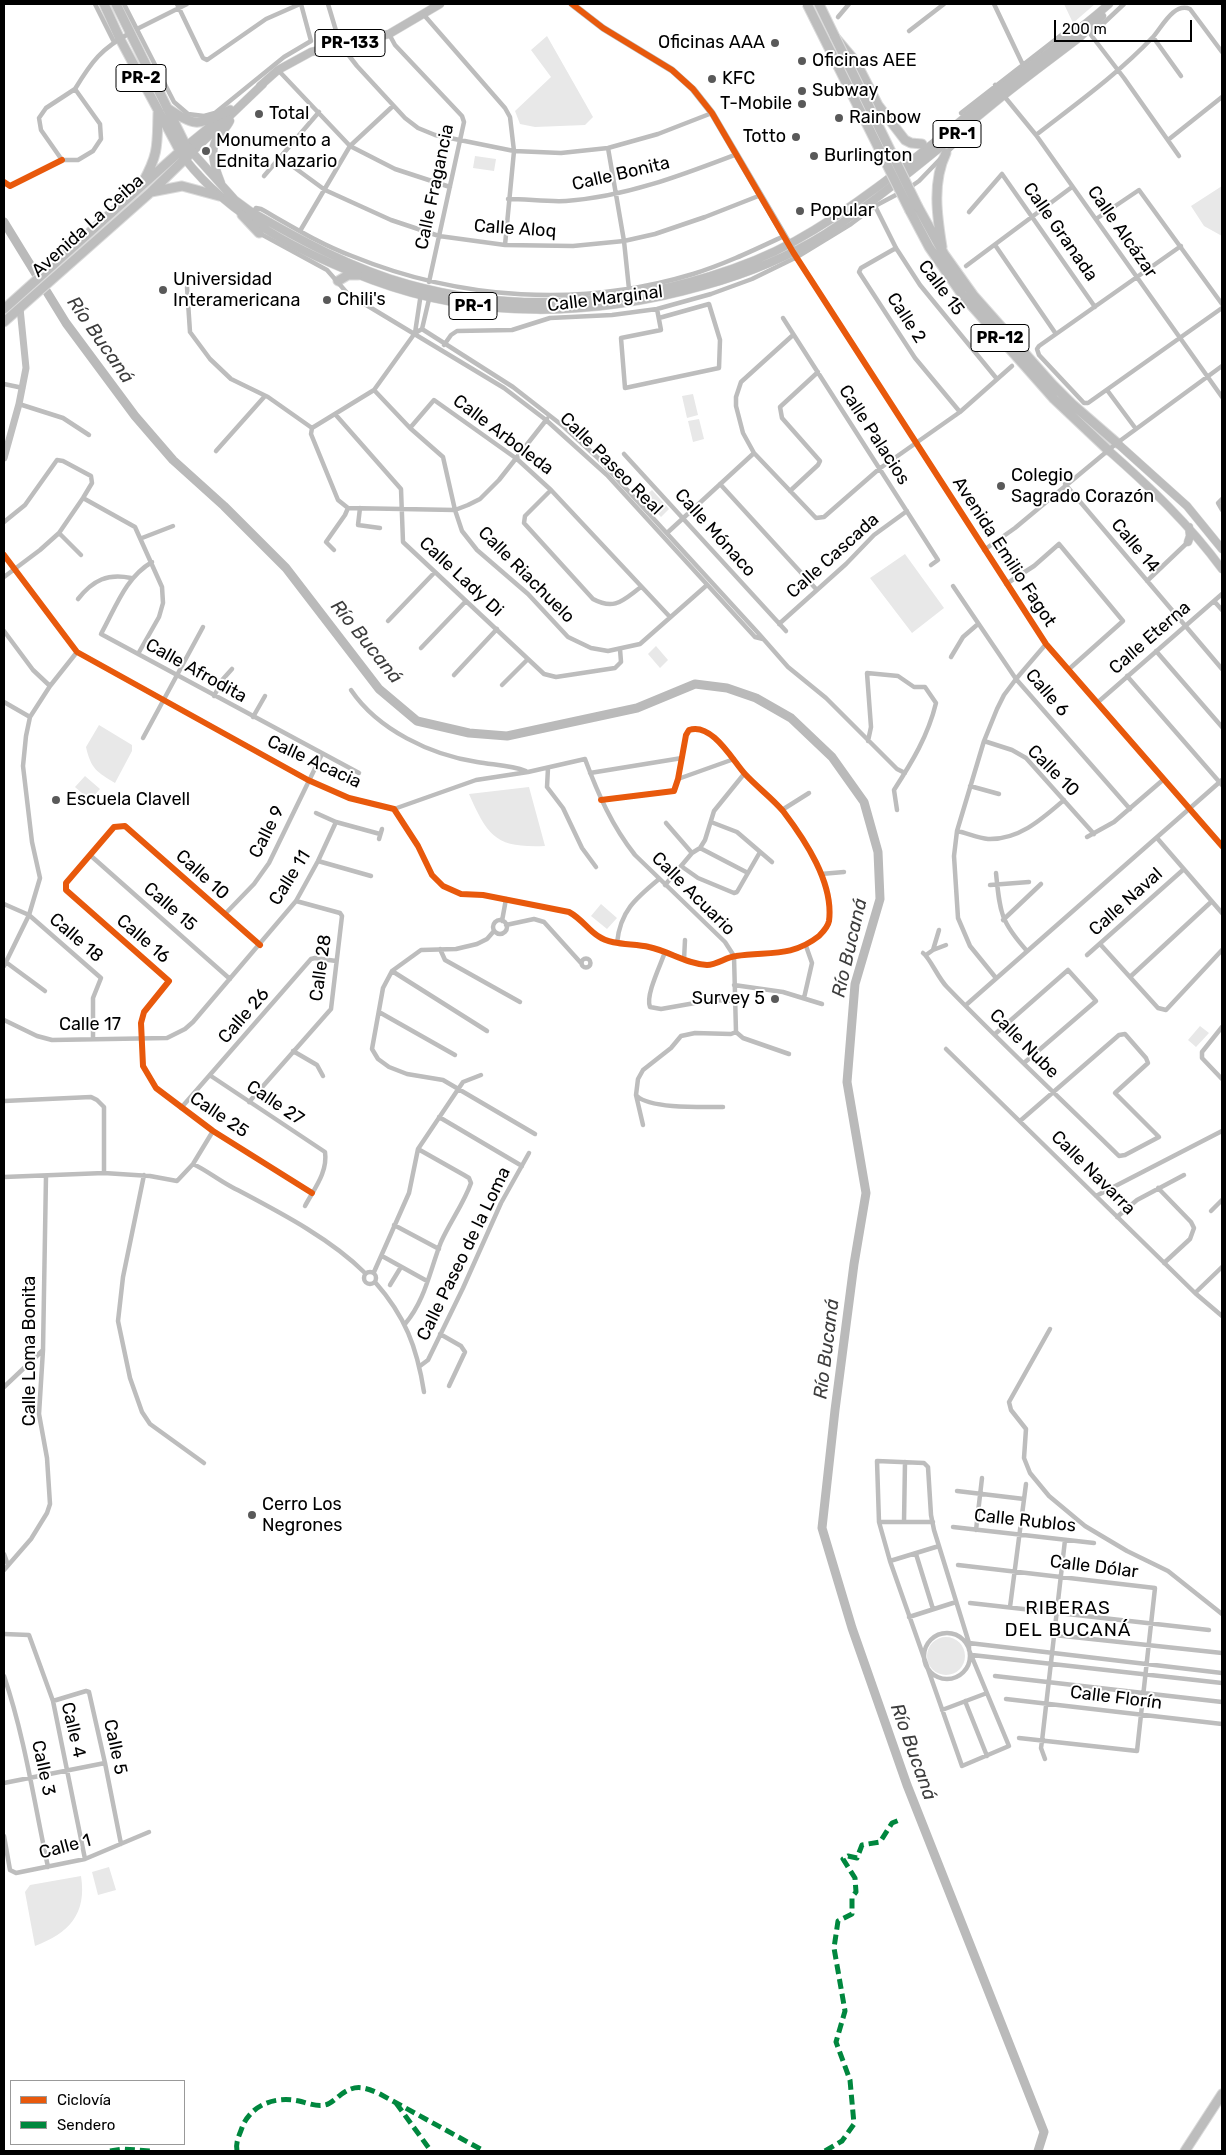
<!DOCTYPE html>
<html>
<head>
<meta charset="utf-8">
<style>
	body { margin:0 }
	#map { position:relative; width:1226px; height:2155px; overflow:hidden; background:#fff; font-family:Rubik,sans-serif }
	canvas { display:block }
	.frame { position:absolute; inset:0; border:5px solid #000; pointer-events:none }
	.legend { position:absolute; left:10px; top:2080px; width:175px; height:65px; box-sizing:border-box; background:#fff; border:1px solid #999; margin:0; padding:6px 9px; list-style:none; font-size:15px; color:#000 }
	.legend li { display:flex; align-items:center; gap:10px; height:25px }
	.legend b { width:25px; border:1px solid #999 }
	.scale { position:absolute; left:1054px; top:20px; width:138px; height:22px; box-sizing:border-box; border:2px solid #000; border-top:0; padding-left:6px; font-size:15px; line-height:18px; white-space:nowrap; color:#000; -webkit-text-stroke:4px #fff; paint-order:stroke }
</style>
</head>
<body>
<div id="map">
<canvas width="1226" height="2155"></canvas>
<div class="frame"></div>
<ul class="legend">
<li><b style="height:6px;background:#e8590c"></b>Ciclovía</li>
<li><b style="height:6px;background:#00873e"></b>Sendero</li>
</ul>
<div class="scale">200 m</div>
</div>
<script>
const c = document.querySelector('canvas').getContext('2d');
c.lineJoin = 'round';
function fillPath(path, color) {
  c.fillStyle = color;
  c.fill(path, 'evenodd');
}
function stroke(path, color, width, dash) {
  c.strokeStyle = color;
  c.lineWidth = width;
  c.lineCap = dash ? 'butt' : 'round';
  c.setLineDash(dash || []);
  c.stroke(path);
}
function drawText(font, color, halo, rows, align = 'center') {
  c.font = font + ' Rubik,sans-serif';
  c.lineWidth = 4;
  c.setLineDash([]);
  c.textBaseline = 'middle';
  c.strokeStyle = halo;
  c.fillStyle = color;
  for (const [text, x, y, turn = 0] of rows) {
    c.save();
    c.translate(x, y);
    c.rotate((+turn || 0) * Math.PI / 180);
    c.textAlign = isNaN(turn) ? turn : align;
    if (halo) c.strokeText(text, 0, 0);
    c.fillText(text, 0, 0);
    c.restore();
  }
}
const green = new Path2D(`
	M1064,4H1095L1073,23Z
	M547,36L593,117L585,125L535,127L520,124L515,111L551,77L531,50Z
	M475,156L496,159L494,171L473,168Z
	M1222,186V236L1204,226L1191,206Z
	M693,394L698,415L687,418L682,396Z
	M699,419L704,439L693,442L688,421Z
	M652,490L669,509L661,517L643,498Z
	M905,554L944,608L912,633L870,578Z
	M656,646L668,660L660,668L648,654Z
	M99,725L132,745V751L115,783C97,772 91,769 86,747Z
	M85,776L100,789L90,800L75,787Z
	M529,787L545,846C496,848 488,837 469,794Z
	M601,904L617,918L607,929L591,916Z
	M1200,1026L1209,1033L1196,1047L1188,1040Z
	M927 1656a19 19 0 1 1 38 0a19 19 0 1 1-38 0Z
	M109,1867L116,1890L98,1895L92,1872Z
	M81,1876C87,1914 69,1933 35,1946L25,1892L30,1885Z`);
const river = new Path2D(`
	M4,222L66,323L135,416L173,460L224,506L286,568L379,689L417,721L469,733L507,736L637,708L695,684L727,688L756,698L791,718L832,757L864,802L878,852L880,899L855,984L847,1082L866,1193L854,1264L835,1410L822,1528L852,1628L907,1785L1044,2132L1038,2151`);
const street = new Path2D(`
	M95,4L114,42
	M124,4L174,102L188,114L204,116L215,113L284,57L311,41L301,4
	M177,4L203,58L207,60L266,19L300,4
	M328,4L340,44L357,66L405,118L418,128L435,135L514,151L561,153L608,148L658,134L712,113
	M994,4L1023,65
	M1124,4L1091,35L1124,78L1179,156
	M424,15L505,108L510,117L514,151L505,245
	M838,17L849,4
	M137,29L187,4
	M909,31L944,4
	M389,34L395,45L462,116L464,122L429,282
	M1153,37L1181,76
	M278,70L350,146L395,169L450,187
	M995,85L1036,135L1222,397
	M75,89L100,124L101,139L93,151L78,160H62L41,130L39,118L46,108Z
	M75,89C92,61 101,49 130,33
	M961,113L1069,29
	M1036,135C1076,104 1118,74 1153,37C1162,27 1174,2 1190,9L1222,52
	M1168,140L1222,97
	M608,148L624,241L629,289
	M280,157L325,190L391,220L439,236L505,245L573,246L624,241L655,234L705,217L761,195
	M264,176L319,112
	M508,199C527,199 547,202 566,201C625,197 682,175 737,154
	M875,206L896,248L920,285L997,379
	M969,212L1002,174L1095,307
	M253,213L256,208L261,209C291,226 320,244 352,256C460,300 581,308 693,274C725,264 754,250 784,236
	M1096,219L1139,190L1222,304
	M300,231L350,146L393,106
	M259,233L327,270L348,294L504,388L546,420L607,475L755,637L763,639
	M995,245L1056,334
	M1181,246L1039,346L1037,349L1039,355L1084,403H1088L1222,308
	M896,248L861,268L859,272L915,358L960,412
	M793,252L1046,644L1222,846
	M966,266L1072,187
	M187,287L190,332L210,359L231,379L268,397L312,428
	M657,309L661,330L621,338L625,388L719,368L720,340L709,304L659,318
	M783,318L938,560L931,565
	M422,329L513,387L563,426L598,458L759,634L788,667L826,698L897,769L905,773
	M415,333L421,293
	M793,335L741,382L736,397V406L743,433L754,453L816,518L824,517L879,469L960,412L1012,366
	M444,345L451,335L457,331L512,330L550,318L612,315L657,309L711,294L752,279L797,257L851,224L875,206L909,188L919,181L946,153L971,130
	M4,384L23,388
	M374,390L410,428L443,457L455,510L462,531L477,550L528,594L568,637L591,648L608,651L640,644L707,585
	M1107,390L1136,429
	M19,404L63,418L89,435
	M335,414L401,489L403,542L544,674L556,677L615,668L621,662L620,649
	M312,428L311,434L338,500L348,508L455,510L468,505L480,499L499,480L547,419
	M312,428L374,390L415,333L422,329L430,295
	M410,428L434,400L517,459L551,490L670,617
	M216,451L265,396
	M624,454L786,631
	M720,484L816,589
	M1065,484L1222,669
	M551,490L525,516L524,523L593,599C615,611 623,600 641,587
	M790,491L818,465L820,461L782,418L780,407L818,372
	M83,498L135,527L162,587L163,603L159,617L138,654
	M1222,499L1218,503L1222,510
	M360,508L358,525L380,528
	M4,522L25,505L57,460L63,461L91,476L92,483L83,498L59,533L40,550L4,577
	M59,533L81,555
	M667,533L754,453
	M142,538L173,526
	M334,550L326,542L345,515L348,508
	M984,550L1015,528L1117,443L1222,366
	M4,555L77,652L308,780L349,798L394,809L418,846L432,875L443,886L461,894L483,895L569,912C582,919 588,930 598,936C612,946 633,943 649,947C669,951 686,964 707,965C717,965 726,957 736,956C768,951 791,958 819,936C823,932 828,927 829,921C834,883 805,840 783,811C772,798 757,787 745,774C733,761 712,722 689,730L686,735L678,779L674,791L601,800
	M152,562C125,578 116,607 101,634L359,773
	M1147,581L1188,542
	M1006,584L1034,566L1059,544L1123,621L1068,670
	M953,586L1016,679L1130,809
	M78,599C93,580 108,573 131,578
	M1214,601L1222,610
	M388,621L435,572
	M779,624L846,564L874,535L907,511
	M4,631L33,670L50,686
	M421,648L466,601
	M1156,651L1222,727
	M951,657L963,637L978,624
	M454,675L497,629
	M1127,676L1222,785
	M502,685L528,659
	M351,690C378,730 431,755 477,762C494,765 510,765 526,771
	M214,696L223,679L232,669
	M4,702L30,717
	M1097,703L1222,594
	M253,717L265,696
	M143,738L203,627
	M868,741L871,727L867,673L898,676L914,687H925L936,703C928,736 912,762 894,790L897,810
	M984,741L1012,750L1026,758L1094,834
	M548,768L547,787L563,808L582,848L596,867
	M590,773L682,758
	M678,779L734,759
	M970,786L999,794
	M394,809L476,780L528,772L585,759C598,794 612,826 635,855L725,942L734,956L736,1032L743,1038L789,1054
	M782,810L809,793
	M316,813L336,822L380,834
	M711,822L737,832L772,862
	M666,823L692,853
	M957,831C967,833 978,838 988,839C1019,840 1042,819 1064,800
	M1087,837L1114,822L1164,779
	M1157,838L1222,913
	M379,839L382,829
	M700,848L748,873
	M90,855L230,979
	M318,861L371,876
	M681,866L698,878L734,893L737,892L760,852
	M996,873C1000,912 1000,921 1027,951
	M821,874L844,872
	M665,885L692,853L700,848L705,840L714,811L744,774
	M990,885L1029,882
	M4,904L29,915L101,978L93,998V1039
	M225,914L254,884L269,863L322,754
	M1003,920L1041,884
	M493 927a7 7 0 1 1 14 0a7 7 0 1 1-14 0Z
	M502,921L506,899
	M506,925L534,919L544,922L581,963
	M494,931L487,939L477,944L456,949L421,950L392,971L383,988L372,1049L378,1059L389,1067L407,1074L443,1080L535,1134
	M617,943C620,911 636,898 659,879
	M1100,944L1158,1008L1166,1010L1222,950
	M260,945L125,826L114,827L66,883V890L169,981L144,1012L141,1023L143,1066L156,1088L213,1131L312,1193
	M440,949L445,960L520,1002
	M933,950L946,945
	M665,952C661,964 645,996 650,1007L661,1009L712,1000L734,1001
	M923,953C930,958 938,978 947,987C1003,1045 1062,1100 1119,1156L1125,1155L1159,1137L1115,1093L1148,1063L1146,1058L1125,1034L1119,1035L1020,1121
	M926,955L933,950L939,930
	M1087,955L1184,869
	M581.5 963a4.5 4.5 0 1 1 9 0a4.5 4.5 0 1 1-9 0Z
	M684,960L685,940
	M7,963L45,991
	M4,966L29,915L40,878L32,842L23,766L26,736L30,717L50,686L77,652
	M392,971L487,1031
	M1130,977L1211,902
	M996,978L970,946L958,918L954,856L957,831L984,741L997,709L1004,695L1016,679L1046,644
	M734,985L783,992L822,1004
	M804,998L812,963L806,946
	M966,1005L1222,780
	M379,1012L455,1055
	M4,1020L37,1036L52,1040L167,1038L185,1029L193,1022L296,901L318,861L336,822
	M1222,1027L1202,1052V1058L1222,1079
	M995,1034L1068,970L1096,1001L1024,1063
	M946,1049L1195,1293L1222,1316
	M293,1051L317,1065L323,1076
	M211,1076L325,1152C328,1172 314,1189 305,1206
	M637,1096C650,1109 704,1107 723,1107
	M4,1101L91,1097L97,1100L104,1107V1173
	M249,1102L331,1009L342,916L340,913L296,901
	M181,1108L311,959L315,958L336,961
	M439,1117L522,1166
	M643,1125L636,1095L638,1079L643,1070L671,1048L681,1036L695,1033L731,1034L736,1032
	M193,1164C206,1170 217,1179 230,1186C275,1210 329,1237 365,1273
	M144,1175L123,1277L118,1321L130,1378L142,1412L150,1424L204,1463
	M4,1177L104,1173L150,1176L177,1181L193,1164L213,1131
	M1158,1188L1191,1222L1194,1228L1190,1239L1164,1263
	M1096,1196L1222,1131
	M1211,1211L1222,1200
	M1117,1217L1137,1200L1184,1175
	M394,1225L439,1249
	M382,1256L427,1281
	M364 1278a6 6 0 1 1 12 0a6 6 0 1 1-12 0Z
	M374,1272L409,1193L418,1149L463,1082L481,1075
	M375,1282C405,1316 417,1347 424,1392
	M390,1285L401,1267
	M1195,1293L1222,1267
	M405,1324C425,1301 430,1270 441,1242C450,1222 464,1203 471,1183L469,1178L464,1175L418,1149
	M1050,1329L1009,1402L1011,1410L1026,1429L1024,1458L1030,1473L1049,1496L1085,1526L1127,1551L1168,1571L1222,1614
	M440,1334L461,1346L465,1352L449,1386
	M420,1366L428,1360L463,1288L501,1203L529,1153
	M4,1387L43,1350
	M877,1461L924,1463L928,1467L931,1515L934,1530L969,1643V1650L1009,1746L962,1766L890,1561L879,1522Z
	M957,1491L1024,1499
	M879,1522H933
	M904,1522L905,1462
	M953,1527L1094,1543
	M976,1530L982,1478
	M4,1554L8,1565
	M916,1554L933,1609
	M890,1561L939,1546
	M958,1565L1155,1588L1137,1751L1019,1738
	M4,1570L31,1539L47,1513L50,1504L47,1458L39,1414L43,1350L46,1176
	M970,1603L1209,1630
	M1010,1607L1026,1484
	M909,1617L956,1602
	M924 1656a23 23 0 1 1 46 0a23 23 0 1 1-46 0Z
	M4,1634L29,1635L53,1701L85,1859
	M1054,1635L1222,1653
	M969,1643L1222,1673
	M972,1655L1222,1683
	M4,1676C25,1738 34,1802 48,1867
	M995,1676L1222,1702
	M1006,1699L1222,1724
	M53,1701L86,1691L89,1692L105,1763L121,1844
	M965,1701L987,1756
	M942,1710L987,1693
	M1045,1759L1041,1748L1042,1741L1065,1540
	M4,1783L105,1763
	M4,1836L10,1870L16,1873L85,1859L149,1832`);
const secondary = new Path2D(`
	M572,4L603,28L672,70L693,89L712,113L792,249
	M4,458L19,404L26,368L20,308`);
const primary = new Path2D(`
	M263,84L192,152L235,200L250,211C300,240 353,269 408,284C508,312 612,306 710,276C740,267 768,256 795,241C869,200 932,143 998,91C1035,62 1074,35 1109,4
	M260,86L278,70L311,52L389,34L440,4
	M186,146L224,115
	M185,159C231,218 303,254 372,280C479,320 594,317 703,286C746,274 787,258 825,234C888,193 945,143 1003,96C1028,76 1054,57 1080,37L1102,16
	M221,183C216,170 209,153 216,140C220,133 227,128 230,121
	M1117,443L1187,506L1222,549
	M1108,450C1150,487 1189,524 1222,569
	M1188,542L1190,536L1189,527`);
const highway = new Path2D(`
	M104,4L120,39L182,155
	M819,4L835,37L856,62L878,105L905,140L911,143L922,144
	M167,108C198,129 198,124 230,110
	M143,182C159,153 157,145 158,113
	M151,192L182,186L219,196
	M918,207L944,254L974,296L1052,384L1072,404L1117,443
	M910,211L929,247L963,296L1054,399L1108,450
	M242,215L259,233
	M942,247C937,216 932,182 946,153
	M338,281L348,275H358
	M4,309L186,146
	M4,322L151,192L192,152L186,146L116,4
	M1185,2151L1222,2094`);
const highwayBridge = new Path2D(`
	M807,4L910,211
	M835,37L918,207`);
const quiet = new Path2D(`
	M396,2103L431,2151
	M110,2151L123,2149L151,2151
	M237,2151C235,2142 240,2134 243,2125C253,2104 276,2096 299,2101C307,2103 317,2107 325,2105C330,2104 334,2100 338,2097C353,2084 363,2086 380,2094L484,2151
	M825,2151L842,2141L854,2124L850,2080L836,2042L845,2011L834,1948L838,1921L852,1914V1897L856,1892L855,1878L843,1859L848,1856L857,1858L862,1845L880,1842L892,1823L902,1819`);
const cycleway = new Path2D(`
	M572,4L603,28L672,70L693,89L712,113L793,252L1046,644L1222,846
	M4,182L10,186L62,160
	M4,555L77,652L308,780L349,798L394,809L418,846L432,875L443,886L461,894L483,895L569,912C582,919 588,930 598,936C612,946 633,943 649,947C669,951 686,964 707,965C717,965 726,957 736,956C768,951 791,958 819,936C823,932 828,927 829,921C834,883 805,840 783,811C772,798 757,787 745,774C733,761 712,722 689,730L686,735L678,779L674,791L601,800
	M260,945L125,826L114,827L66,883V890L169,981L144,1012L141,1023L143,1066L156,1088L213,1131L312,1193`);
const markers = [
	[775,43,5,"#595959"],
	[802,61,5,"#595959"],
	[712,79,5,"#595959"],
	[802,91,5,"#595959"],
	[802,104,5,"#595959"],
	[259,114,5,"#595959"],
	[839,118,5,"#595959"],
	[796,137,5,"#595959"],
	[206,151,5,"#595959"],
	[814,156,5,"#595959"],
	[800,211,5,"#595959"],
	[163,290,5,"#595959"],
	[327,300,5,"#595959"],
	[1001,486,5,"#595959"],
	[56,800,5,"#595959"],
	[775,999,5,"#595959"],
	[252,1515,5,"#595959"]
];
const shields = [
	[350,43,70],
	[141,78,50],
	[957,134,48],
	[473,306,48],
	[1000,338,58]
];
const shieldNames = [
	["PR-133",350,43],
	["PR-2",141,78],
	["PR-1",957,134],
	["PR-1",473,306],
	["PR-12",1000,338]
];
const poiNames = [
	["Oficinas AAA",765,43,"right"],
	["Oficinas AEE",812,61],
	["KFC",722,79],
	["Subway",812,91],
	["T-Mobile",792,104,"right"],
	["Total",269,114],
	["Rainbow",849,118],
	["Totto",786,137,"right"],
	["Monumento a",216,141],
	["Ednita Nazario",216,162],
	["Burlington",824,156],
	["Popular",810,211],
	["Universidad",173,280],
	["Interamericana",173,301],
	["Chili's",337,300],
	["Colegio",1011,476],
	["Sagrado Corazón",1011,497],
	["Escuela Clavell",66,800],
	["Survey 5",765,999,"right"],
	["Cerro Los",262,1505],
	["Negrones",262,1526]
];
const streetNames = [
	["Calle Bonita",621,174,-13],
	["Calle Fragancia",435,187,-78],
	["Avenida La Ceiba",88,226,-42],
	["Calle Aloq",515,229,4],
	["Calle Granada",1060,232,55],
	["Calle Alcázar",1122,232,55],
	["Calle 15",941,288,53],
	["Calle Marginal",605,299,-7],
	["Calle 2",906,318,57],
	["Calle Arboleda",503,435,37],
	["Calle Palacios",874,435,57],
	["Calle Paseo Real",611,464,45],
	["Calle Mónaco",715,533,48],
	["Calle 14",1135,546,50],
	["Avenida Emilio Fagot",1004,552,57],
	["Calle Cascada",833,556,-42],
	["Calle Riachuelo",526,575,45],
	["Calle Lady Di",461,577,43],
	["Calle Eterna",1150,638,-41],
	["Calle Afrodita",196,671,29],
	["Calle 6",1047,693,49],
	["Calle Acacia",314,762,25],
	["Calle 10",1053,771,45],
	["Calle 9",267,832,-63],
	["Calle 10",202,875,42],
	["Calle 11",290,878,-58],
	["Calle Acuario",693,894,45],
	["Calle Naval",1126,902,-42],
	["Calle 15",170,907,41],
	["Calle 18",76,938,41],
	["Calle 16",143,939,41],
	["Calle 28",321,968,-82],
	["Calle 26",244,1016,-49],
	["Calle 17",90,1025],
	["Calle Nube",1024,1044,45],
	["Calle 27",275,1103,34],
	["Calle 25",219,1115,34],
	["Calle Navarra",1093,1173,45],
	["Calle Paseo de la Loma",464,1254,-64],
	["Calle Loma Bonita",30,1351,-90],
	["Calle Rublos",1025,1521,6],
	["Calle Dólar",1094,1567,7],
	["Calle Florín",1116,1698,7],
	["Calle 4",73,1730,77],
	["Calle 5",115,1747,78],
	["Calle 3",43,1768,78],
	["Calle 1",65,1847,-15]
];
const waterNames = [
	["Río Bucaná",100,340,55],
	["Río Bucaná",366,642,51],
	["Río Bucaná",850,948,-77],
	["Río Bucaná",827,1349,-83],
	["Río Bucaná",913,1752,70]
];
const neighbourhoodNames = [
	["RIBERAS",1068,1609],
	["DEL BUCANÁ",1068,1631]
];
fillPath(green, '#e8e8e8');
stroke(river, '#bababa', 9);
stroke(primary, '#dbdbdb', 9);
stroke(highway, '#dbdbdb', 11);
stroke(street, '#bdbdbd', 4.5);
stroke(secondary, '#bfbfbf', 7);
stroke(primary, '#bdbdbd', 8);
stroke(highway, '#bdbdbd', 9);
stroke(highwayBridge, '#dbdbdb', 11, []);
stroke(highwayBridge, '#bdbdbd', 9);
stroke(quiet, '#00873e', 5, [10, 5]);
stroke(cycleway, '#e8590c', 6);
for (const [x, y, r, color] of markers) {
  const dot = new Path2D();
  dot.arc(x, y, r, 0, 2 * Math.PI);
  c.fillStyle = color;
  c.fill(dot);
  stroke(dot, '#fff', 2);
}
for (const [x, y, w] of shields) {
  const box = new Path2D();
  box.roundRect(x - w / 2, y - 13.5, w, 27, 4);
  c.fillStyle = '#fff';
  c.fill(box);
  stroke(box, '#000', 1);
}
drawText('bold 16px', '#000', null, shieldNames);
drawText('18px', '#000', '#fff', poiNames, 'left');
drawText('18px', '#000', '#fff', streetNames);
drawText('italic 19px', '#3d3d3d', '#fff', waterNames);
c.letterSpacing = '1px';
drawText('19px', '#000', '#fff', neighbourhoodNames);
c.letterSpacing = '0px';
</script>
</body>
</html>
